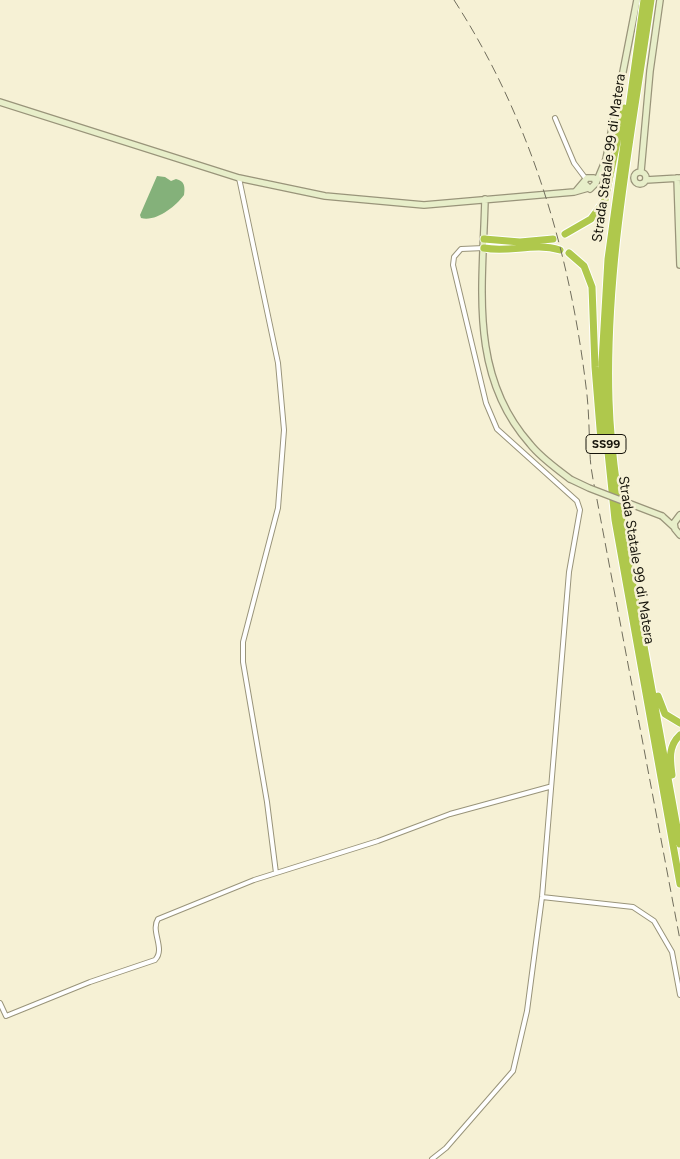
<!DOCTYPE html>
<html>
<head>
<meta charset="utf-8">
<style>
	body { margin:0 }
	canvas { display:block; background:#f6f1d5 }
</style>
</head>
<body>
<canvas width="680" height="1159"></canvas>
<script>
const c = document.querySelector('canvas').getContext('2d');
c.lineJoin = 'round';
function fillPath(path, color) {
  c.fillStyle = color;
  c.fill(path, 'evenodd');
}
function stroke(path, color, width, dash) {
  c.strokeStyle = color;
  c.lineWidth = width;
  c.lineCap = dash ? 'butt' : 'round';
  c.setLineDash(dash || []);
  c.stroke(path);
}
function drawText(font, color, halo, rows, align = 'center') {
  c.font = font + ' Figtree,sans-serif';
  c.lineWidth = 5;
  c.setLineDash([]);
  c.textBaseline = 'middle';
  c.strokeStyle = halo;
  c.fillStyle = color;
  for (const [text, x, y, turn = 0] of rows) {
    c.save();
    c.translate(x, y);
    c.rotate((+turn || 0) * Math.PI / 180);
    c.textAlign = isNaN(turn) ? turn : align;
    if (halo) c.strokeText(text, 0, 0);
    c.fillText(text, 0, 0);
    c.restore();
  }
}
const water = new Path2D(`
	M157,176L165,177L171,181L176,179C185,181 185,187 184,195C175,207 156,222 141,218L140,215Z`);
const street = new Path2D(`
	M555,118L574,163L586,179
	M239,178L278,363L284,430L278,508L243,642V662L267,802L276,873
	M542,897L633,907L654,921L672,952L680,995
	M0,1003L6,1016L90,982L155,960C166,949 150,931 158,919L254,880L378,841L450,814L549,787
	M432,1159L446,1148L513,1071L527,1011L542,897L569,572L580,510L577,501L497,429L486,403L453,265L454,257L461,249L484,248`);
const secondary = new Path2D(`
	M0,102L239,178L325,196L424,205L574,192L588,188
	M641,171L650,71L660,0
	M634 178a6 6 0 1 1 12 0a6 6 0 1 1-12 0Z
	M677,178L680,265
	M646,180L680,178
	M596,183L606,159L637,0
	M576,191L587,178H594L596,183L590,189L584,183
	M485,199C483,286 468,374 530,444C541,458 556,468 570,479
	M680,515L674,523L675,529L680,535
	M662,516L674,527`);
const highway = new Path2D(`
	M644,0L608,259L602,362L603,404L615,520L680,884
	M651,0C632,132 605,266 609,400C611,464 623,528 634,591C649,676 665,760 680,844
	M565,234L591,219L605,200L624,108
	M484,239L520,242L553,239
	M484,248C510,253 534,242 560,250
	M569,253L584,266L592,287L595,367L601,441
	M658,696L665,714L680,723
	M672,775C670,760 668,746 680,735`);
const rail = new Path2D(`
	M454,0C531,119 571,255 587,395C589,414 589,433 590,452C590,469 595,488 598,505L680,940`);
const secondaryBridge = new Path2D(`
	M570,479L589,488L662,516`);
const shields = [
	[606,444,40]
];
const shieldNames = [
	["SS99",606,444]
];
const streetNames = [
	["Strada Statale 99 di Matera",609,158,-82],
	["Strada Statale 99 di Matera",636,560,81]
];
fillPath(water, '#84b17a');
stroke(street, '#99947a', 6);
stroke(secondary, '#99947a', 8);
stroke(highway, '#fff', 9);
stroke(street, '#fff', 4);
stroke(secondary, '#e7eec9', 5.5);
stroke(highway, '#afc84c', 7);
stroke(rail, '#706d5c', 1, [10, 5]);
stroke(secondaryBridge, '#99947a', 8, []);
stroke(secondaryBridge, '#e7eec9', 5.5);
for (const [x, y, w] of shields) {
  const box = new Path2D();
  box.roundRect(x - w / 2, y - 9.5, w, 19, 4);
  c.fillStyle = '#f6f1d5';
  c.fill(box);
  stroke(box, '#16140b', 1);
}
drawText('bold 12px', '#16140b', null, shieldNames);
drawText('14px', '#16140b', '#f6f1d5', streetNames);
</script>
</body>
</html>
